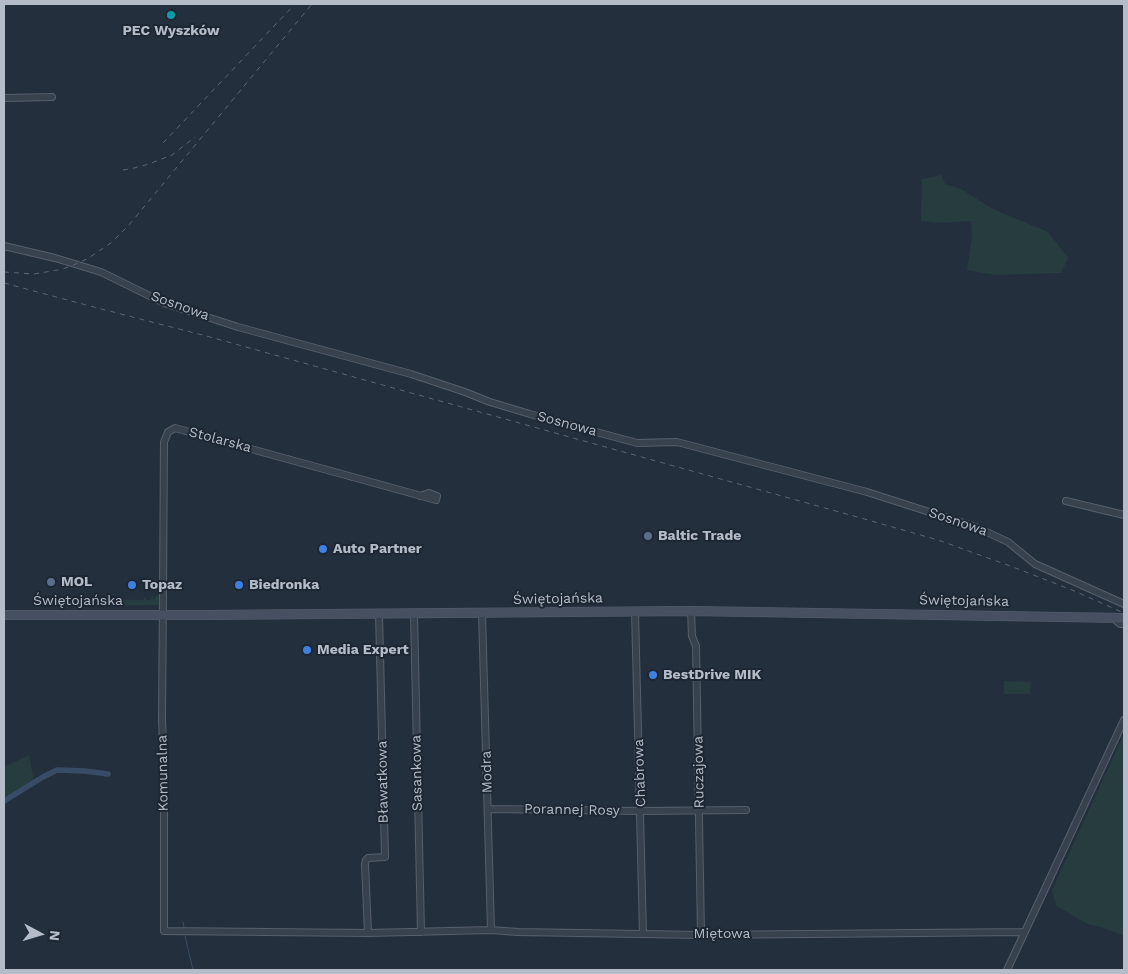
<!DOCTYPE html>
<html>
<head>
<meta charset="utf-8">
<style>
	body { margin:0 }
	#map { position:relative; width:1128px; height:974px; overflow:hidden; background:#242f3e; font-family:"Work Sans",sans-serif }
	canvas { display:block }
	.frame { position:absolute; inset:0; border:5px solid #b4bcc9; pointer-events:none }
	.north { position:absolute; left:15px; top:909px; width:50px; height:50px; -webkit-text-stroke:4px #1d2633; paint-order:stroke; rotate:96deg; font-size:14px; font-weight:700; line-height:20px; text-align:center; color:#b4bcc9 }
	.north::after { content:''; display:block; margin:auto; width:18px; height:22px; background:#b4bcc9; clip-path:polygon(50% 0,100% 100%,50% 72%,0 100%) }
</style>
</head>
<body>
<div id="map">
<canvas width="1128" height="974"></canvas>
<div class="frame"></div>
<div class="north">N</div>
</div>
<script>
const context = document.querySelector('canvas').getContext('2d');
context.lineJoin = 'round';
function fill(path, color) { context.fillStyle = color; context.fill(path, 'evenodd'); }
const poly = rows => new Path2D(rows.map(r => 'M' + r).join(''));
function trace(path, color, width, dash) { context.strokeStyle = color; context.lineWidth = width; context.lineCap = dash ? 'butt' : 'round'; context.setLineDash(dash || []); context.stroke(path); }
function write(font, color, halo, rows, align = 'center') {
  context.font = font + ' "Work Sans",sans-serif'; context.lineWidth = 4; context.setLineDash([]); context.textBaseline = 'middle'; context.strokeStyle = halo; context.fillStyle = color; for (const [text, x, y, turn = 0] of rows) {
    context.save(); context.translate(x, y); context.rotate((+turn || 0) * Math.PI / 180); context.textAlign = isNaN(turn) ? turn : align; if (halo) context.strokeText(text, 0, 0); context.fillText(text, 0, 0); context.restore();
  }
}
const green = poly([
	[942,175,945,184,961,189,993,209,1048,232,1068,258,1061,273,995,275,967,270,972,236,971,221,941,223,921,221,922,179],
	[152,596,153,596,153,599,155,599,155,596,158,596,160,598,160,604,156,605,99,606,99,599,143,600,144,598,145,598,146,600,151,600],
	[1004,681,1031,682,1030,694,1004,694],
	[1124,734,1124,936,1101,927,1088,924,1056,906,1052,890],
	[29,755,34,782,4,806,4,767]
]);
const stream = poly([
	[183,922,184,927],
	[185,936,193,970]
]);
const canal = poly([
	[4,801,43,777,57,770,85,771,108,774]
]);
const street = poly([
	[4,98,52,97],
	[4,246,55,258,101,272,164,303,238,327,411,374,465,392,490,402,530,414,637,443,677,442,867,492,976,527,1008,542,1035,564,1124,604],
	[420,496,429,493,437,496,436,500,175,428,168,432,164,442,163,593,162,720,164,765,164,931,368,933,491,930,518,932,701,935,1024,932],
	[1066,501,1124,515],
	[635,611,643,934],
	[691,611,692,636,696,646,701,935],
	[482,613,491,930],
	[414,614,421,932],
	[1113,618,1120,624,1124,624],
	[488,809,641,811,746,810],
	[368,933,365,864,366,860,368,858,385,857,379,614],
	[1007,970,1124,720]
]);
const secondary = poly([
	[4,615,203,615,691,611,1124,618]
]);
const rail = poly([
	[163,143,295,4],
	[123,170,134,168,149,164,172,155,195,137],
	[4,272,34,274,58,270,69,267,87,259,111,243,129,225,312,4],
	[4,283,86,305,210,337,861,518,938,540,1013,567,1072,590,1124,613]
]);
const markers = [
	[171,15,5,"#0f9aa8"],
	[648,536,5,"#5c6f8a"],
	[323,549,5,"#3f7fe0"],
	[51,582,5,"#5c6f8a"],
	[132,585,5,"#3f7fe0"],
	[239,585,5,"#3f7fe0"],
	[307,650,5,"#3f7fe0"],
	[653,675,5,"#3f7fe0"]
];
const poiNames = [
	["PEC Wyszków",171,31,"center"],
	["Baltic Trade",658,536],
	["Auto Partner",333,549],
	["MOL",61,582],
	["Topaz",142,585],
	["Biedronka",249,585],
	["Media Expert",317,650],
	["BestDrive MIK",663,675]
];
const streetNames = [
	["Sosnowa",180,306,20],
	["Sosnowa",567,424,15],
	["Stolarska",220,440,15],
	["Sosnowa",958,522,19],
	["Świętojańska",558,599,-1],
	["Świętojańska",78,601],
	["Świętojańska",964,601,1],
	["Modra",487,772,-92],
	["Ruczajowa",699,772,-91],
	["Komunalna",163,773,-91],
	["Sasankowa",417,773,-91],
	["Chabrowa",640,773,-92],
	["Bławatkowa",383,782,-91],
	["Porannej Rosy",572,810,1],
	["Miętowa",722,934]
];
fill(green, '#263c3f');
trace(stream, '#394c67', 1);
trace(canal, '#394c67', 5.5);
trace(street, '#565f6c', 8);
trace(secondary, '#565f6c', 10);
trace(street, '#38414e', 6);
trace(secondary, '#465061', 9);
trace(rail, '#5a6575', 1, [5, 5]);
for (const [x, y, r, color] of markers) { const dot = new Path2D(); dot.arc(x, y, r, 0, 2 * Math.PI); context.fillStyle = color; context.fill(dot); trace(dot, '#1d2633', 2); }
write('bold 14px', '#b4bcc9', '#1d2633', poiNames, 'left');
write('14px', '#b4bcc9', '#1d2633', streetNames);
</script>
</body>
</html>
